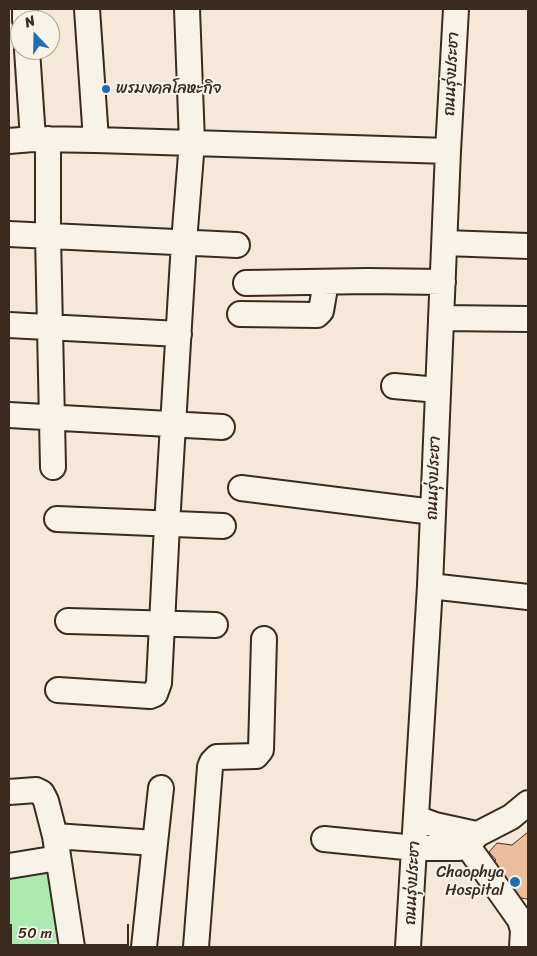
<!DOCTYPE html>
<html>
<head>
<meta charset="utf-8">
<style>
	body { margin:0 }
	#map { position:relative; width:537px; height:956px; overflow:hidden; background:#f5e8d9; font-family:Sriracha,sans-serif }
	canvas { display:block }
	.frame { position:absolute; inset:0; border:10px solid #3b2a1e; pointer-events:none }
	.north { position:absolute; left:10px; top:10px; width:50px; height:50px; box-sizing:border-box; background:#f7f3e8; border:1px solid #aca397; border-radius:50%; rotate:339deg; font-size:14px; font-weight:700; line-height:20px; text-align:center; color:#3b2a1e }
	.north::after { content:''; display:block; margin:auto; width:18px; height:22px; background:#1f6fb2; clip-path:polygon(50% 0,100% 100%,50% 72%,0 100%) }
	.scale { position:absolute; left:10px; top:924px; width:119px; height:22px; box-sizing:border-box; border:2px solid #3b2a1e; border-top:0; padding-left:6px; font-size:15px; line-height:18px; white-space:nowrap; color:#3b2a1e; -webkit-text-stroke:4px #f7f3e8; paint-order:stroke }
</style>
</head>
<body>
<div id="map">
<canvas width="537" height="956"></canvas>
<div class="frame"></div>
<div class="north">N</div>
<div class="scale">50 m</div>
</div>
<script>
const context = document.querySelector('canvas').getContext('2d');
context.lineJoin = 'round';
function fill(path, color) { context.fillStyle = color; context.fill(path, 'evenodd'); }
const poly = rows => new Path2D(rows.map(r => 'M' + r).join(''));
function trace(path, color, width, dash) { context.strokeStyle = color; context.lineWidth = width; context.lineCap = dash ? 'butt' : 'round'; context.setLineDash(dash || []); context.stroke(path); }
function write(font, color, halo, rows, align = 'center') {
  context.font = font + ' Sriracha,"Playpen Sans Thai",sans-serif'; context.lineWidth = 4; context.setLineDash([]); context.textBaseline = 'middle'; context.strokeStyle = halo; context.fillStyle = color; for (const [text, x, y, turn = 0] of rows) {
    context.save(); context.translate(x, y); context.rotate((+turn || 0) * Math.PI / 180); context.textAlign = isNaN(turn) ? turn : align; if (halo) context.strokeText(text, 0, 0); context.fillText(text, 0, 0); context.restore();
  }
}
const green = poly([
	[51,867,62,941,37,947,9,947,9,875]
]);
const building = poly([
	[528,832,528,901,527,899,515,897,489,866,496,860,489,852,497,843,512,845,528,832]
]);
const minor = poly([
	[25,9,25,20],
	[87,9,96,140],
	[27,50,33,139],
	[48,139,48,236,53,467],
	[9,141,33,139,96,140,448,151],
	[9,234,237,245],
	[445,243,528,246],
	[246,283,368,281,443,282],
	[240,314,317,315,321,311,326,282],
	[442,318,528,319],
	[9,325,179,334],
	[394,386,438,390],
	[9,415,222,427],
	[241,488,433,512],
	[57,519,223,526],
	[430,586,528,597],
	[68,621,215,625],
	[58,690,150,696,155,694,159,683,167,525,184,242,192,142,187,9],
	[9,792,36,790,42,793,46,801,55,836,72,947],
	[416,818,435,825,476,834],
	[460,831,467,845,520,920,523,930,522,947],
	[55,836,155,843,144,947],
	[324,839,415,848,459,848,467,845,478,834,511,817,528,803],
	[155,843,161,788],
	[9,866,58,858],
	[196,947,210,767,212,762,217,757,256,756,261,750,264,639],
	[408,947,430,586,448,151,456,9]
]);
const markers = [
	[106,89,5,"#1f6fb2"],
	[515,882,6,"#1f6fb2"]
];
const streetNames = [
	["ถนนรุ่งประชา",452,74,-87],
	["ถนนรุ่งประชา",434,478,-88],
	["ถนนรุ่งประชา",413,883,-87]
];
const poiNames = [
	["พรมงคลโลหะกิจ",116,89],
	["Chaophya",504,873,"right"],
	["Hospital",504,891,"right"]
];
fill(green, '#aae9b0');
fill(building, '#ecbe9c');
trace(building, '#3b2a1e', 1);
trace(minor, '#3b2a1e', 28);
trace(minor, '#f7f3e8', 24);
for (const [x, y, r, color] of markers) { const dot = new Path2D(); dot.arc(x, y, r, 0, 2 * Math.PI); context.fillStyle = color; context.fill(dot); trace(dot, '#f7f3e8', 2); }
write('16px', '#3b2a1e', '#f7f3e8', streetNames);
write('16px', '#3b2a1e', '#f7f3e8', poiNames, 'left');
</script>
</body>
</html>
